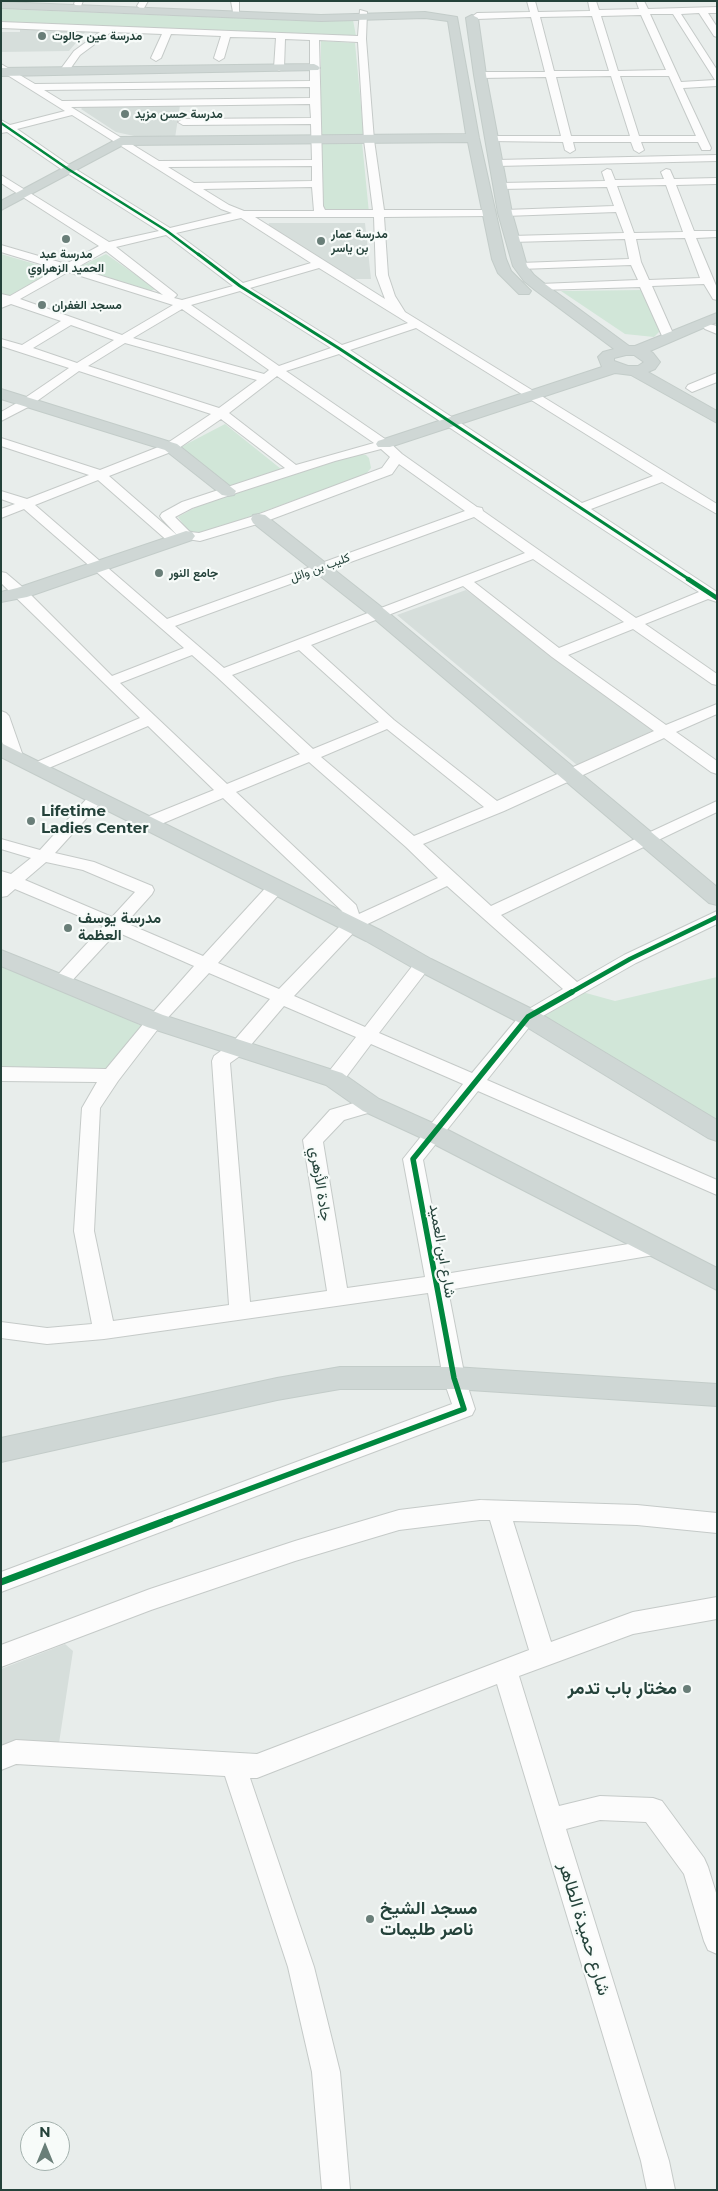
<!DOCTYPE html>
<html>
<head>
<meta charset="utf-8">
<style>
	body { margin:0 }
	#map { position:relative; width:718px; height:2191px; overflow:hidden; background:#e8edeb; font-family:Montserrat,sans-serif }
	canvas { display:block }
	.frame { position:absolute; inset:0; border:2px solid #24423a; pointer-events:none }
	.north { position:absolute; left:20px; top:2121px; width:50px; height:50px; box-sizing:border-box; background:#f7fbf9; border:1px solid #a3b1ad; border-radius:50%; rotate:0deg; font-size:14px; font-weight:700; line-height:20px; text-align:center; color:#24423a }
	.north::after { content:''; display:block; margin:auto; width:18px; height:22px; background:#697e78; clip-path:polygon(50% 0,100% 100%,50% 72%,0 100%) }
</style>
</head>
<body>
<div id="map">
<canvas width="718" height="2191"></canvas>
<div class="frame"></div>
<div class="north">N</div>
</div>
<script>
const context = document.querySelector('canvas').getContext('2d');
context.lineJoin = 'round';
function fill(path, color) { context.fillStyle = color; context.fill(path, 'evenodd'); }
const poly = rows => new Path2D(rows.map(r => 'M' + r).join(''));
function trace(path, color, width, dash) { context.strokeStyle = color; context.lineWidth = width; context.lineCap = dash ? 'butt' : 'round'; context.setLineDash(dash || []); context.stroke(path); }
function write(font, color, halo, rows, align = 'center') {
  context.font = font + ' Montserrat,Vazirmatn,sans-serif'; context.lineWidth = 4.5; context.setLineDash([]); context.textBaseline = 'middle'; context.strokeStyle = halo; context.fillStyle = color; for (const [text, x, y, turn = 0] of rows) {
    context.save(); context.translate(x, y); context.rotate((+turn || 0) * Math.PI / 180); context.textAlign = isNaN(turn) ? turn : align; if (halo) context.strokeText(text, 0, 0); context.fillText(text, 0, 0); context.restore();
  }
}
const built = poly([
	[20,29,86,31,69,51,1,52,1,32,20,32],
	[180,105,175,138,143,138,116,132,81,109,83,107],
	[269,223,365,223,371,279,354,279,268,226],
	[466,590,654,730,577,765,397,615],
	[65,1644,73,1651,59,1743,1,1748,1,1669]
]);
const green = poly([
	[1,9,309,21,353,20,356,36,1,23],
	[321,41,355,43,364,137,321,137],
	[320,142,362,142,369,213,322,214],
	[1,254,55,270,7,297,1,295],
	[106,254,156,289,150,291,75,269],
	[643,290,660,331,654,337,625,334,561,291],
	[225,424,281,469,230,486,181,447],
	[356,454,366,455,369,458,371,468,366,474,202,534,189,532,178,517,198,506],
	[1,961,142,1026,108,1070,1,1068],
	[717,977,717,1132,528,1017,575,990,615,1001]
]);
const minor = poly([
	[75,1,83,1,81,6,78,7,74,4,75,1],
	[140,1,148,1,144,8,141,9,137,6,140,1],
	[231,1,239,1,239,12,233,12,231,1],
	[527,1,535,1,538,12,590,11,588,1,596,1,599,10,639,9,636,1,644,1,648,9,717,7,717,13,708,13,717,27,717,37,714,36,699,13,681,14,717,70,717,86,683,88,711,148,710,150,702,150,698,142,641,142,644,150,639,153,634,150,631,142,573,142,575,150,570,153,565,150,563,142,490,141,490,137,493,136,561,136,546,77,480,78,475,75,480,72,545,72,531,17,477,19,473,16,477,13,530,12,527,1],
	[650,14,673,14,715,80,681,82,650,14],
	[641,15,666,70,618,71,601,16,641,15],
	[592,16,609,71,554,71,540,17,592,16],
	[611,76,630,136,571,136,556,77,611,76],
	[620,76,669,76,696,136,639,136,620,76],
	[360,10,367,12,366,39,374,140,384,210,490,210,495,213,490,216,384,217,388,275,395,296,405,312,717,504,717,514,662,482,591,509,717,592,717,602,708,599,645,624,717,674,717,685,712,684,633,629,568,655,666,725,717,704,717,714,676,732,717,761,717,774,711,772,664,738,504,811,423,844,491,906,717,801,717,812,501,915,577,982,624,955,717,911,717,924,636,963,534,1021,487,1080,717,1180,717,1195,478,1091,423,1160,445,1274,653,1240,660,1242,663,1248,660,1254,448,1290,465,1378,475,1409,472,1415,1,1592,1,1572,452,1404,443,1378,428,1293,104,1339,47,1344,1,1338,1,1322,47,1328,92,1324,74,1231,82,1108,97,1082,1,1081,1,1067,106,1069,149,1017,194,966,117,932,67,986,61,988,55,986,52,982,55,978,103,926,15,889,7,896,1,897,1,871,11,874,31,858,1,849,1,839,40,850,91,794,103,794,105,797,103,800,55,853,94,862,152,886,154,890,152,894,126,923,203,956,270,883,276,882,282,883,284,887,282,891,218,963,279,989,342,924,342,911,223,798,154,827,142,827,140,823,142,819,214,790,148,726,44,770,32,770,30,767,32,764,140,718,1,583,1,572,6,573,26,590,112,676,184,648,24,509,1,518,1,509,15,504,1,499,1,491,27,499,89,475,1,446,1,438,100,470,166,444,211,414,79,371,30,406,1,421,1,412,22,400,69,368,1,346,1,339,22,345,61,321,11,304,1,308,1,294,10,296,57,269,1,252,1,245,66,264,99,246,1,183,1,175,109,242,159,231,64,171,7,132,1,133,1,120,10,125,65,111,1,71,1,64,35,84,310,81,310,40,285,39,284,68,279,71,274,68,276,38,230,37,224,58,219,61,214,58,221,36,171,34,161,58,156,61,151,58,162,34,111,32,80,55,68,72,65,73,60,70,74,51,100,32,1,28,1,22,358,36,360,10],
	[319,40,358,42,364,140,373,210,325,210,323,206,319,40],
	[310,87,310,98,62,101,44,90,310,87],
	[310,104,311,118,183,119,178,122,183,125,311,124,312,160,159,161,71,107,310,104],
	[72,115,221,209,232,213,170,228,72,167,17,129,72,115],
	[312,166,312,181,194,183,168,167,312,166],
	[312,187,314,211,244,211,229,205,203,189,312,187],
	[255,217,374,217,376,275,385,299,255,217],
	[241,218,311,263,243,283,176,233,241,218],
	[166,235,233,286,182,300,174,298,177,295,175,293,116,247,166,235],
	[106,251,163,295,76,268,106,251],
	[319,268,408,323,342,345,250,288,319,268],
	[68,272,173,305,122,335,20,299,68,272],
	[240,291,331,348,279,366,191,305,240,291],
	[182,309,269,370,264,374,133,338,182,309],
	[71,325,114,340,77,363,33,348,71,325],
	[416,328,653,476,582,503,350,350,416,328],
	[125,343,257,380,219,408,88,366,125,343],
	[339,354,575,511,699,592,636,618,483,511,482,508,477,507,402,454,388,441,286,371,339,354],
	[277,376,374,443,296,465,229,413,277,376],
	[221,419,285,468,182,502,162,513,160,516,162,519,178,536,109,476,176,450,221,419],
	[381,449,390,457,382,468,254,516,199,533,190,532,175,517,192,508,233,494,335,461,381,449],
	[399,464,465,511,167,619,35,505,98,480,170,543,175,544,180,543,181,538,200,541,264,522,392,474,399,464],
	[474,517,525,553,224,668,175,626,474,517],
	[533,559,624,622,559,648,474,582,533,559],
	[463,586,552,657,654,731,497,801,394,720,311,645,463,586],
	[299,650,379,722,313,749,232,675,299,650],
	[192,655,217,677,300,754,227,784,120,683,192,655],
	[387,729,484,807,414,836,321,757,387,729],
	[309,762,406,847,438,878,359,914,356,905,236,792,309,762],
	[46,862,83,870,135,892,112,917,25,880,46,862],
	[447,886,563,989,522,1013,472,1073,379,1033,429,968,432,964,429,960,423,958,417,960,365,1027,294,996,357,929,447,886],
	[209,973,270,999,232,1043,214,1056,212,1061,229,1305,113,1321,94,1231,100,1108,118,1081,161,1025,209,973],
	[284,1006,356,1037,327,1074,325,1079,327,1084,334,1086,341,1084,371,1044,463,1084,403,1159,425,1277,347,1288,323,1142,344,1120,378,1110,380,1105,378,1100,371,1098,330,1110,303,1140,327,1291,250,1302,230,1063,244,1053,284,1006],
	[717,155,717,161,497,166,492,163,497,160,717,155],
	[607,169,611,170,615,180,664,179,661,172,666,169,670,170,674,179,717,178,717,184,676,185,694,231,717,231,717,237,696,238,717,288,717,300,713,299,704,284,652,286,675,338,673,340,665,340,663,338,640,287,540,290,534,287,540,284,638,280,631,265,520,269,514,266,520,263,629,259,625,239,511,242,506,239,511,236,624,233,616,212,505,216,500,213,505,210,614,206,607,187,501,189,496,186,501,183,605,181,602,172,607,169],
	[666,185,683,232,634,233,617,186,666,185],
	[685,238,700,278,649,280,641,262,636,239,685,238],
	[709,324,717,326,717,334,705,329,703,327,705,325,709,324],
	[717,373,717,382,692,392,686,388,688,385,717,373],
	[1,711,6,713,9,716,23,756,21,759,9,759,7,756,1,739,1,711],
	[480,1500,637,1505,717,1513,717,1533,637,1525,513,1521,551,1642,633,1612,717,1597,717,1619,633,1634,519,1676,559,1806,600,1796,653,1798,662,1801,704,1858,708,1867,717,1896,717,1954,708,1950,704,1941,684,1874,646,1822,600,1820,566,1829,669,2161,675,2190,647,2190,641,2161,497,1684,257,1778,250,1778,314,1967,340,2072,350,2190,322,2190,312,2072,288,1967,225,1776,16,1764,1,1770,1,1746,16,1740,257,1754,529,1650,490,1520,480,1520,399,1530,295,1561,151,1610,1,1667,1,1645,150,1589,295,1541,399,1510,480,1500]
]);
const major = poly([
	[1,2,321,15,425,12,457,17,479,138,506,259,511,271,531,291,529,294,519,294,498,273,492,259,468,142,123,145,1,210,1,201,121,137,466,134,448,21,425,18,321,21,1,8,1,2],
	[472,15,478,18,486,75,512,213,527,266,534,275,545,284,629,346,635,346,717,313,717,322,650,351,653,353,660,362,655,369,648,372,717,411,717,423,631,375,615,373,390,447,378,447,376,444,378,441,602,367,598,357,603,352,614,349,535,290,524,281,513,266,498,213,474,75,466,18,472,15],
	[626,355,634,355,644,362,638,366,628,366,614,361,614,358,626,355],
	[314,64,318,66,320,68,318,70,1,76,1,68,314,64],
	[1,389,177,444,236,491,234,495,228,496,222,495,165,450,1,399,1,389],
	[259,514,265,515,384,609,717,887,717,905,709,903,372,617,253,523,251,519,253,515,259,514],
	[186,531,192,532,195,536,192,540,27,597,1,602,1,592,17,588,186,531],
	[1,743,382,931,431,959,536,1011,717,1120,717,1141,708,1138,520,1023,415,969,366,941,1,757,1,743],
	[1,950,163,1015,342,1073,379,1099,444,1128,717,1268,717,1290,426,1140,363,1111,326,1085,147,1027,1,966,1,950],
	[340,1367,454,1367,717,1384,717,1406,454,1389,340,1389,277,1400,1,1462,1,1438,277,1378,340,1367]
]);
const cyclewayFar4 = poly([
	[1,123,68,169,167,231,199,255]
]);
const cyclewayFar3 = poly([
	[198,254,240,286,340,349,690,580]
]);
const cyclewayFar2 = poly([
	[688,579,717,598],
	[570,993,630,959,717,917]
]);
const cyclewayFar1 = poly([
	[166,1520,464,1409,454,1378,413,1159,528,1017,572,992]
]);
const cycleway = poly([
	[1,1582,170,1519]
]);
const markers = [
	[42,36,5,"#697e78"],
	[125,114,5,"#697e78"],
	[66,239,5,"#697e78"],
	[321,241,5,"#697e78"],
	[42,305,5,"#697e78"],
	[159,573,5,"#697e78"],
	[31,821,5,"#697e78"],
	[68,928,5,"#697e78"],
	[687,1689,5,"#697e78"],
	[370,1919,5,"#697e78"]
];
const farPoinames = [
	["مدرسة عين جالوت",52,36],
	["مدرسة حسن مزيد",135,114],
	["مدرسة عمار",331,234],
	["بن ياسر",331,248],
	["مدرسة عبد",66,254,"center"],
	["الحميد الزهراوي",66,268,"center"],
	["مسجد الغفران",52,305],
	["جامع النور",169,573]
];
const farStreetnames = [
	["كليب بن وائل",320,568,-20]
];
const poiNames = [
	["Lifetime",41,812],
	["Ladies Center",41,829],
	["مدرسة يوسف",78,919],
	["العظمة",78,936]
];
const streetNames = [
	["جادة الأزهري",320,1184,81],
	["شارع ابن العميد",442,1251,80]
];
const nearPoinames = [
	["مختار باب تدمر",677,1689],
	["مسجد الشيخ",380,1909,"left"],
	["ناصر طليمات",380,1930,"left"]
];
const nearStreetnames = [
	["شارع حميدة الطاهر",584,1929,73]
];
fill(built, '#d6dedb');
fill(green, '#d1e6d8');
trace(minor, '#c5cac8', 2);
trace(major, '#c3ccc9', 2);
fill(minor, '#fcfcfc');
fill(major, '#cfd7d5');
trace(cyclewayFar4, '#00873e', 2.5);
trace(cyclewayFar3, '#00873e', 3);
trace(cyclewayFar2, '#00873e', 4.5);
trace(cyclewayFar1, '#00873e', 5.5);
trace(cycleway, '#00873e', 7);
for (const [x, y, r, color] of markers) { const dot = new Path2D(); dot.arc(x, y, r, 0, 2 * Math.PI); context.fillStyle = color; context.fill(dot); trace(dot, '#f7fbf9', 2); }
write('bold 12px', '#24423a', '#f7fbf9', farPoinames, 'left');
write('12px', '#24423a', '#f7fbf9', farStreetnames);
write('bold 15px', '#24423a', '#f7fbf9', poiNames, 'left');
write('15px', '#24423a', '#f7fbf9', streetNames);
write('bold 18px', '#24423a', '#f7fbf9', nearPoinames, 'right');
write('18px', '#24423a', '#f7fbf9', nearStreetnames);
</script>
</body>
</html>
